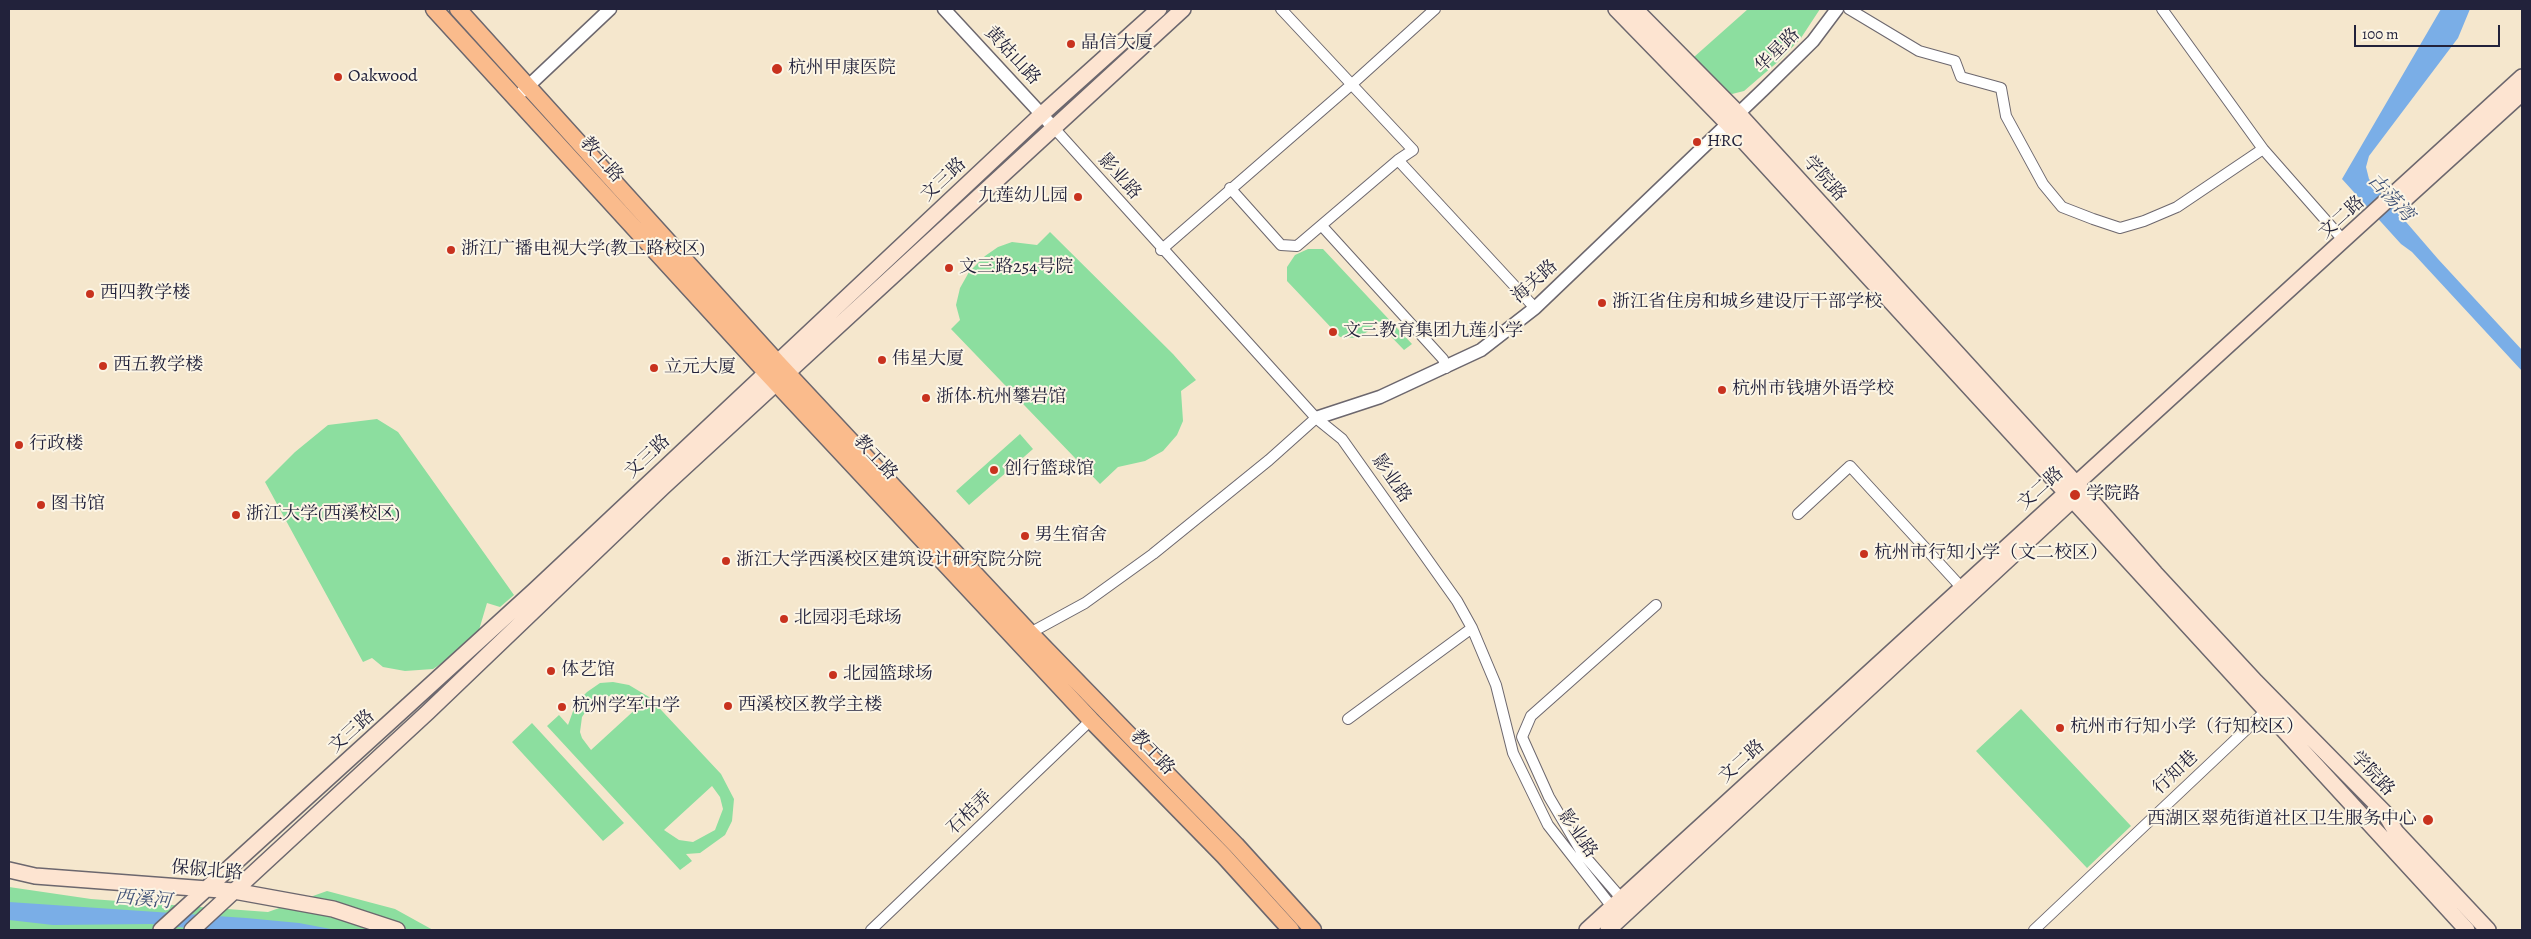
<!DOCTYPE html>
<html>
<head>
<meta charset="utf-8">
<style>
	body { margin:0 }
	#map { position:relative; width:2531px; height:939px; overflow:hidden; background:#f5e7cd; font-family:Alegreya,serif }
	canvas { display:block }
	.frame { position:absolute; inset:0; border:10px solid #22223b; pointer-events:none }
	.scale { position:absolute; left:2354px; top:25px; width:146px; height:22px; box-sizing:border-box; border:2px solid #22223b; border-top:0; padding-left:6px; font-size:15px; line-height:18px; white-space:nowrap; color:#22223b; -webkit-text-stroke:4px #fcf5e5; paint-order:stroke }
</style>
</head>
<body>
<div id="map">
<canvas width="2531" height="939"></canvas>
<div class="frame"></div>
<div class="scale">100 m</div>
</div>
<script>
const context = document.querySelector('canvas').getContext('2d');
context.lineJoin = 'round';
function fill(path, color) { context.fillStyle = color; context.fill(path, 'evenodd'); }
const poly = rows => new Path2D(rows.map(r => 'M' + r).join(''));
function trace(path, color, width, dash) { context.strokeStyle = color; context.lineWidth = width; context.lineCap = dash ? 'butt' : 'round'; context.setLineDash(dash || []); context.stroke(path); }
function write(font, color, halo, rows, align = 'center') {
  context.font = font + ' Alegreya,"Noto Serif SC",serif'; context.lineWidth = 4; context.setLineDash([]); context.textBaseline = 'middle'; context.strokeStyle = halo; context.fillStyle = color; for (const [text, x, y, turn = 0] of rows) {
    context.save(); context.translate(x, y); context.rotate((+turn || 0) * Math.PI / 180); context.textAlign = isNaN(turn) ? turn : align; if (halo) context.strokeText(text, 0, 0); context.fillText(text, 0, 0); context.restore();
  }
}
const green = poly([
	[1748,9,1820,9,1801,38,1780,60,1744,91,1732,94,1723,90,1694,57],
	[1050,232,1173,354,1196,380,1181,391,1183,421,1177,435,1163,451,1145,461,1118,467,1100,484,951,329,960,320,956,305,960,288,969,272,985,256,998,247,1012,242,1037,245],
	[1308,249,1323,249,1412,344,1404,350,1374,319,1373,326,1367,332,1356,338,1340,337,1287,281,1287,267,1295,255],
	[377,419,398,432,514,595,500,607,487,603,479,630,456,654,433,669,405,671,383,667,372,658,363,662,265,482,295,452,328,425],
	[1020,434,1033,449,969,505,956,491],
	[613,682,629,685,649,697,721,774,734,799,732,821,725,835,700,853,686,854,692,861,680,870,547,726,559,715,568,725,576,703,587,692,600,683],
	[616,694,627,697,639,706,591,750,582,738,580,732,582,717,593,701],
	[712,786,720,797,723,809,715,830,693,842,679,840,664,830],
	[2021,709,2131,826,2087,868,1976,751],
	[532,723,624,823,603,841,512,742],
	[9,887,91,899,268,912,327,891,395,909,433,930,9,930]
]);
const water = poly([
	[2441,9,2470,9,2458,38,2369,156,2366,167,2369,179,2438,259,2522,350,2522,371,2412,252,2401,244,2342,179],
	[9,902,246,918,299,923,336,930,206,930,151,924,53,925,9,920]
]);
const minor = poly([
	[1849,9,1919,51,1955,61,1961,77,2001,88,2006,116,2043,184,2062,207,2093,219,2120,228,2144,221,2177,207,2263,149],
	[2162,9,2263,149,2344,241],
	[1054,128,1316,418,1342,439,1457,601,1472,628,1496,685,1513,753,1548,825,1612,907],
	[1398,160,1535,308],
	[1230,188,1281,245,1297,246,1398,160,1413,150,1281,9],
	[1322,226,1443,359,1446,368],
	[1161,250,1351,85,1435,9],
	[1798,514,1850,466,1961,587],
	[1030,633,1085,603,1153,554,1269,460,1316,418],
	[1348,719,1472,628],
	[1621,898,1582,853,1549,797,1522,737,1531,716,1656,605],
	[871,930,1091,720],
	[2034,930,2269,708]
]);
const tertiary = poly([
	[944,9,1054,128],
	[523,91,610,9],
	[1316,418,1380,397,1481,350,1535,308,1764,89,1813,41,1837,9]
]);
const secondary = poly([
	[1616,9,1727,123,2467,930],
	[1635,9,1738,113,2082,490,2155,573,2256,682,2384,812,2396,832,2488,930],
	[2403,201,2522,93],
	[9,870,35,876,234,891,333,909,397,930],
	[161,930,535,590,1042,114,1159,9],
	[192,930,428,712,663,487,1183,9],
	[1587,930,2522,77],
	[1608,930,2080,493]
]);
const primary = poly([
	[434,9,766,372,1091,720,1224,856,1291,930],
	[458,9,777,362,1030,633,1236,845,1313,930]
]);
const markers = [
	[1071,44,5,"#c8321e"],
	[777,69,6,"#c8321e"],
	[338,77,5,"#c8321e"],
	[1697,142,5,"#c8321e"],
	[1078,197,5,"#c8321e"],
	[451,250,5,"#c8321e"],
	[949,268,5,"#c8321e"],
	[90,294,5,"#c8321e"],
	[1602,303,5,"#c8321e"],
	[1333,332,5,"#c8321e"],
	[882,360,5,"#c8321e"],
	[103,366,5,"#c8321e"],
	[654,368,5,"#c8321e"],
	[1722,390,5,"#c8321e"],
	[926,398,5,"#c8321e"],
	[19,445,5,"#c8321e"],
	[994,470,5,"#c8321e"],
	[2075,495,6,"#c8321e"],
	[41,505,5,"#c8321e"],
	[236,515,5,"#c8321e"],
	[1025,536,5,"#c8321e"],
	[1864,554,5,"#c8321e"],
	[726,561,5,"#c8321e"],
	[784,619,5,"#c8321e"],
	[551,671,5,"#c8321e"],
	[833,675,5,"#c8321e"],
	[728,706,5,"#c8321e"],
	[562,707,5,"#c8321e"],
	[2060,728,5,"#c8321e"],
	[2428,820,6,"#c8321e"]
];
const poiNames = [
	["晶信大厦",1081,44],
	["杭州甲康医院",788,69],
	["Oakwood",348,77],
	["HRC",1707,142],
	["九莲幼儿园",1068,197,"right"],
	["浙江广播电视大学(教工路校区)",461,250],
	["文三路254号院",959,268],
	["西四教学楼",100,294],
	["浙江省住房和城乡建设厅干部学校",1612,303],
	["文三教育集团九莲小学",1343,332],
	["伟星大厦",892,360],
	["西五教学楼",113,366],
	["立元大厦",664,368],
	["杭州市钱塘外语学校",1732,390],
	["浙体·杭州攀岩馆",936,398],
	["行政楼",29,445],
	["创行篮球馆",1004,470],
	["学院路",2086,495],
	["图书馆",51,505],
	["浙江大学(西溪校区)",246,515],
	["男生宿舍",1035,536],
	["杭州市行知小学（文二校区）",1874,554],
	["浙江大学西溪校区建筑设计研究院分院",736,561],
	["北园羽毛球场",794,619],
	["体艺馆",561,671],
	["北园篮球场",843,675],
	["西溪校区教学主楼",738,706],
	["杭州学军中学",572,707],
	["杭州市行知小学（行知校区）",2070,728],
	["西湖区翠苑街道社区卫生服务中心",2417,820,"right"]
];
const streetNames = [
	["华星路",1778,51,-45],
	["黄姑山路",1012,56,47],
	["教工路",601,160,48],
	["影业路",1119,177,48],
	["学院路",1824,179,48],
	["文三路",944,180,-43],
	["文二路",2342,218,-42],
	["海关路",1535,282,-42],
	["文三路",648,457,-43],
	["教工路",875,458,47],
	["影业路",1391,479,55],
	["文二路",2041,489,-42],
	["文三路",352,732,-42],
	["教工路",1152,753,46],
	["文二路",1742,762,-42],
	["行知巷",2176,773,-43],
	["学院路",2372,774,46],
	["石桔弄",970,813,-44],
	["影业路",1577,834,55],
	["保俶北路",207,871,5]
];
const waterNames = [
	["古荡湾",2390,198,47],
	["西溪河",143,900,5]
];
fill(green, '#8cde9f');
fill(water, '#7aaee7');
trace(minor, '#6c676e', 12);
trace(tertiary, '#6c676e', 15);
trace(secondary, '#6c676e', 18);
trace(primary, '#6c676e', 19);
trace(minor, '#fff', 10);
trace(tertiary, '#fff', 12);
trace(secondary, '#fde4d1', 15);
trace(primary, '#fabb8c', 16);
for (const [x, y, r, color] of markers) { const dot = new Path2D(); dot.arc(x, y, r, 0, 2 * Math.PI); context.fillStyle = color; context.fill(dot); trace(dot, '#fcf5e5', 2); }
write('18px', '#22223b', '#fcf5e5', poiNames, 'left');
write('18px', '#22223b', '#fcf5e5', streetNames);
write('italic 19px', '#415377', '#fcf5e5', waterNames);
</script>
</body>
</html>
